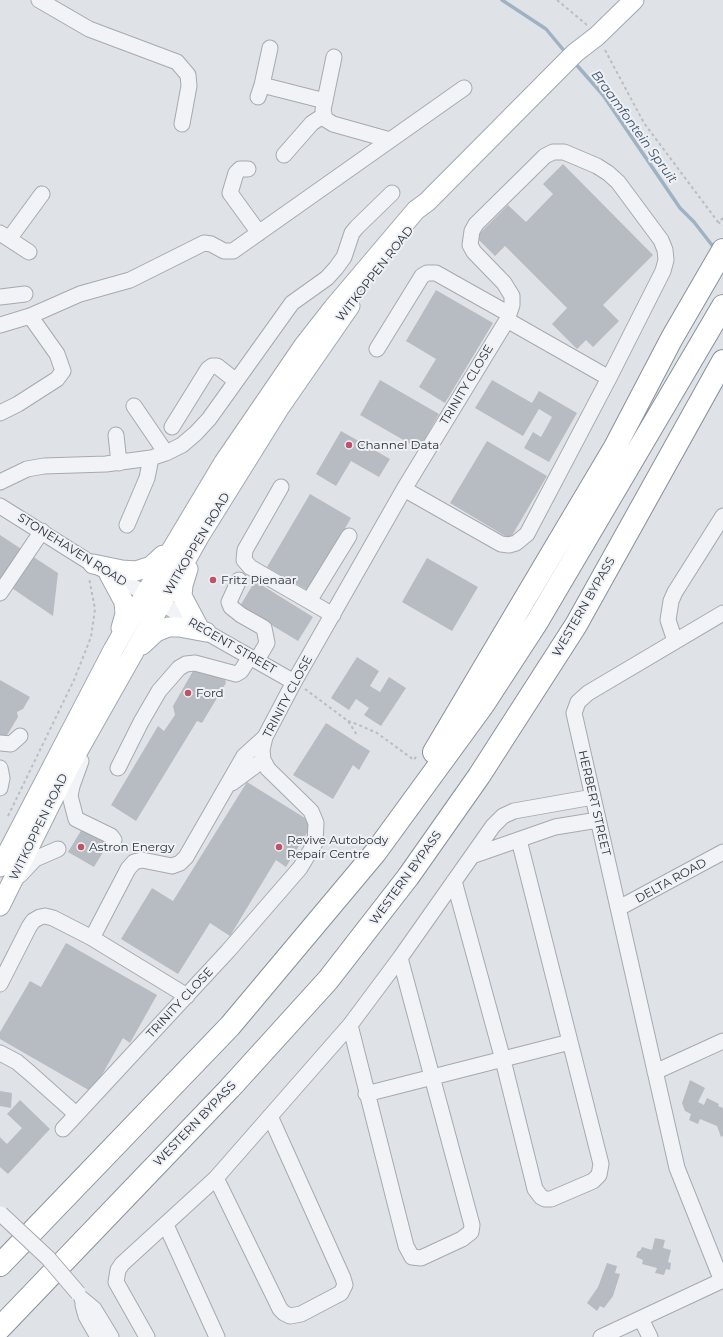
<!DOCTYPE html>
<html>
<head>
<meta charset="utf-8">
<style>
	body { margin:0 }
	canvas { display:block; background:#dfe3e7 }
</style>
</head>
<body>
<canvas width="723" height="1337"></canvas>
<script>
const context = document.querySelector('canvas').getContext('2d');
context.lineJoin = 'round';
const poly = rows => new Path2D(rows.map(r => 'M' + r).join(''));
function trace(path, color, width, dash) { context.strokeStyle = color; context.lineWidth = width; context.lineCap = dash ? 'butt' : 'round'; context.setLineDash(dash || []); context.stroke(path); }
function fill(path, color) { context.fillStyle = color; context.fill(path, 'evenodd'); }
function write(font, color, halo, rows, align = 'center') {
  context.font = font + ' Montserrat,sans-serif'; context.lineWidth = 4; context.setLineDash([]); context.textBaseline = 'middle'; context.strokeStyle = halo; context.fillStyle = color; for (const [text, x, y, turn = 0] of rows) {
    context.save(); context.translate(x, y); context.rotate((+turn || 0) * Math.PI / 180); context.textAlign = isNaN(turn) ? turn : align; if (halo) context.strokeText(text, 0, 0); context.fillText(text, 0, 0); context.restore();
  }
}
const stream = poly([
	[502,0,546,29,566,53],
	[574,62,603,95,680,208,694,222,715,249]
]);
const building = poly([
	[563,164,653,255,603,305,619,321,593,347,586,340,577,349,552,324,567,308,505,246,495,256,476,237,508,205,526,222,553,194,543,184],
	[436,290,493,323,445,403,419,387,436,359,406,341],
	[380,380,439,414,419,449,360,415],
	[492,380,532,403,539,391,577,413,549,462,524,448,533,432,541,437,552,417,539,409,523,436,475,408],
	[341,431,390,459,379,477,351,461,336,486,316,474],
	[487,441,547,476,510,539,450,503],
	[310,494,351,518,309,591,267,567],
	[0,535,58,573,53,616,0,580],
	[427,558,478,587,452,631,402,602],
	[255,581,313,617,298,641,240,606],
	[357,657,379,671,370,686,380,692,389,677,406,688,381,726,364,715,369,708,356,699,349,710,331,698],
	[209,669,224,675,226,683,202,723,197,721,136,821,111,805,158,726,164,731,175,715,173,706,193,671],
	[0,680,30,697,23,709,17,712,18,717,3,742,0,741],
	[326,723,370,751,359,770,353,765,333,799,293,775],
	[247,782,313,823,286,867,276,860,230,936,210,923,178,974,121,939,152,888,173,901],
	[82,829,108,844,94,867,68,852],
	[66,943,157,995,130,1043,123,1038,92,1092,0,1039,0,1032,30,981,41,987],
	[690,1080,705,1088,698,1102,704,1105,707,1098,719,1104,718,1106,723,1108,723,1136,721,1137,717,1126,700,1119,698,1124,689,1120,691,1114,685,1111,682,1103],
	[0,1091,12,1093,11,1108,0,1106],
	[20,1100,50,1129,8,1174,0,1167,0,1137,7,1144,22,1128,7,1114],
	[655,1238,665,1240,663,1248,671,1250,668,1262,671,1263,670,1270,666,1269,664,1275,655,1273,657,1268,642,1264,643,1260,636,1257,638,1251,640,1251,642,1247,652,1250],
	[607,1263,617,1266,615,1273,620,1274,613,1296,604,1308,600,1306,597,1311,587,1303,598,1287]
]);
const path = poly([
	[557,0,587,25],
	[605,50,644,123,718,222],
	[723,218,718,222,723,225],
	[305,689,348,721,357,735],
	[348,721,359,725,377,733,414,760,417,755],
	[8,816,74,680,91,637,95,609,89,578]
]);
const minor = poly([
	[39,0,89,29,177,62,188,75,189,86,182,124],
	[334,57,323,110,325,119,333,124,390,140],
	[262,85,270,48],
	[258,97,262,85,325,101],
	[284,155,312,123,323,116],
	[248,169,240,169,236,173,230,193,259,233],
	[0,233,29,252],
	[9,239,42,194],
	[0,297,25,294],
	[507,320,609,378],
	[0,325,30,316,80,294,130,280,204,243,211,244,224,251,233,251,464,88],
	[377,349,422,276,427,273,436,273,509,314],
	[134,406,166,453],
	[0,413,18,404,57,379,63,371,57,354,30,316],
	[172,427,208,369,212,366,217,366,236,381],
	[116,435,119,463],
	[0,482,27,469,44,466,106,464,151,458,166,453,182,445,196,433,209,419,292,303,327,278,336,268,344,257,352,233,357,227,392,193],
	[281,487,245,550,244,560,250,567,333,615],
	[0,506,86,560,162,603,206,632,294,682],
	[127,525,147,478,151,458],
	[239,580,229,602,231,607,241,615,264,628,267,643,257,660],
	[0,593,42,531],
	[309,601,349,536],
	[675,641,668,620,671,601,675,592,723,516],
	[0,743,11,744,20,736],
	[81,761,72,786,70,796,76,819,111,836,114,840],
	[0,768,2,778,0,788],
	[118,768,141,722,159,691,179,668,186,664,195,663,236,674,241,671,250,657],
	[232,783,263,760],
	[472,856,555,827,598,820],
	[20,875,35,859,58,849],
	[454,881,503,1060,535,1189,541,1197,545,1199,551,1199,593,1181,599,1175,601,1164,519,840],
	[619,908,723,852],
	[92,938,128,869,134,862,142,860,172,866,180,863,186,857,244,756,265,737],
	[0,984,29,927,33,921,40,917,45,916,53,918,92,938,187,996],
	[350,1025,406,1246,412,1257,421,1258,462,1239,471,1232,472,1225,400,958],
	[0,1053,17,1062,30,1073,76,1114],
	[655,1072,723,1041],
	[366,1094,570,1042],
	[63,1129,228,951,300,868,315,843,316,823,311,811,268,769,263,760,262,750,265,737,294,682,404,489,507,320,512,305,512,296,504,283,474,252,470,245,472,231,476,224,545,156,553,152,564,152,597,166,608,173,618,182,661,240,665,250,666,260,663,271,609,378,527,534,516,543,509,545,501,544,404,489],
	[216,1178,280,1309,284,1313,290,1316,301,1314,341,1293,345,1285,343,1278,270,1116],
	[166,1225,217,1337],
	[722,1281,677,1168,574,713,578,702,588,693,723,613],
	[82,1299,94,1309,111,1337],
	[83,1305,86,1316,98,1337],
	[641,1319,650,1337],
	[147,1337,116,1282,118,1270,122,1264,216,1178,350,1025,400,958,493,826,503,816,514,811,593,797],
	[601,1337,723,1280]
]);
const major = poly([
	[93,564,122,570,136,571,151,566,163,555],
	[188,569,183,585,182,596,198,626],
	[109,574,124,602,125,614,121,628],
	[142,645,156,632,168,627,179,627,206,632],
	[0,867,113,650,145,594,224,462,304,345,333,308,416,210,427,202,575,53,597,36,634,0],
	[0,906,69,767,199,537,280,407,350,306]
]);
const highway = poly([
	[434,752,615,447,672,338,723,250],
	[0,1265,230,1026,375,853,483,705,537,622,723,306],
	[0,1328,230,1088,328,980,408,877,479,776,576,625,723,361]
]);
const minorBridge = poly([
	[1,1214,48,1258,78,1293]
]);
const markers = [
	[349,445,4,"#be5269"],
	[213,580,4,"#be5269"],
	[188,693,4,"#be5269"],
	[81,847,4,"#be5269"],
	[279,847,4,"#be5269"]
];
const streetNames = [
	["WITKOPPEN ROAD",375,274,-52],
	["TRINITY CLOSE",467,385,-59],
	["WITKOPPEN ROAD",197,544,-59],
	["STONEHAVEN ROAD",72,550,32],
	["WESTERN BYPASS",584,607,-60],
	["REGENT STREET",232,646,30],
	["TRINITY CLOSE",288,697,-62],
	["HERBERT STREET",594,803,77],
	["WITKOPPEN ROAD",39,827,-64],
	["WESTERN BYPASS",406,878,-54],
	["DELTA ROAD",671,881,-29],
	["TRINITY CLOSE",180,1003,-47],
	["WESTERN BYPASS",195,1124,-46]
];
const poiNames = [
	["Channel Data",357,445],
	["Fritz Pienaar",221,580],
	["Ford",196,693],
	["Revive Autobody",287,840],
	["Repair Centre",287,854],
	["Astron Energy",89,847]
];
const waterNames = [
	["Braamfontein Spruit",634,127,54]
];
trace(stream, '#9eb2c3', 3.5);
fill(building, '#b7bcc3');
trace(minor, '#a5aab0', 17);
trace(major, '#a0a8b1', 21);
trace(highway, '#88919c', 24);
trace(path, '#babdc2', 2, [3, 3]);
trace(minor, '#f2f3f6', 15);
trace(major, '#fff', 19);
trace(highway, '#fff', 22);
trace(minorBridge, '#a5aab0', 17, []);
trace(minorBridge, '#f2f3f6', 15);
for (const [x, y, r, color] of markers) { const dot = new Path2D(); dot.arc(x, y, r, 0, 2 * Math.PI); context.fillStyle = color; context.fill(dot); trace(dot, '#eff1f5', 1.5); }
write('12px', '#2a323c', '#eff1f5', streetNames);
write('12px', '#2a323c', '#eff1f5', poiNames, 'left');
write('italic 13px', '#39526b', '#eff1f5', waterNames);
</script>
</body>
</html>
